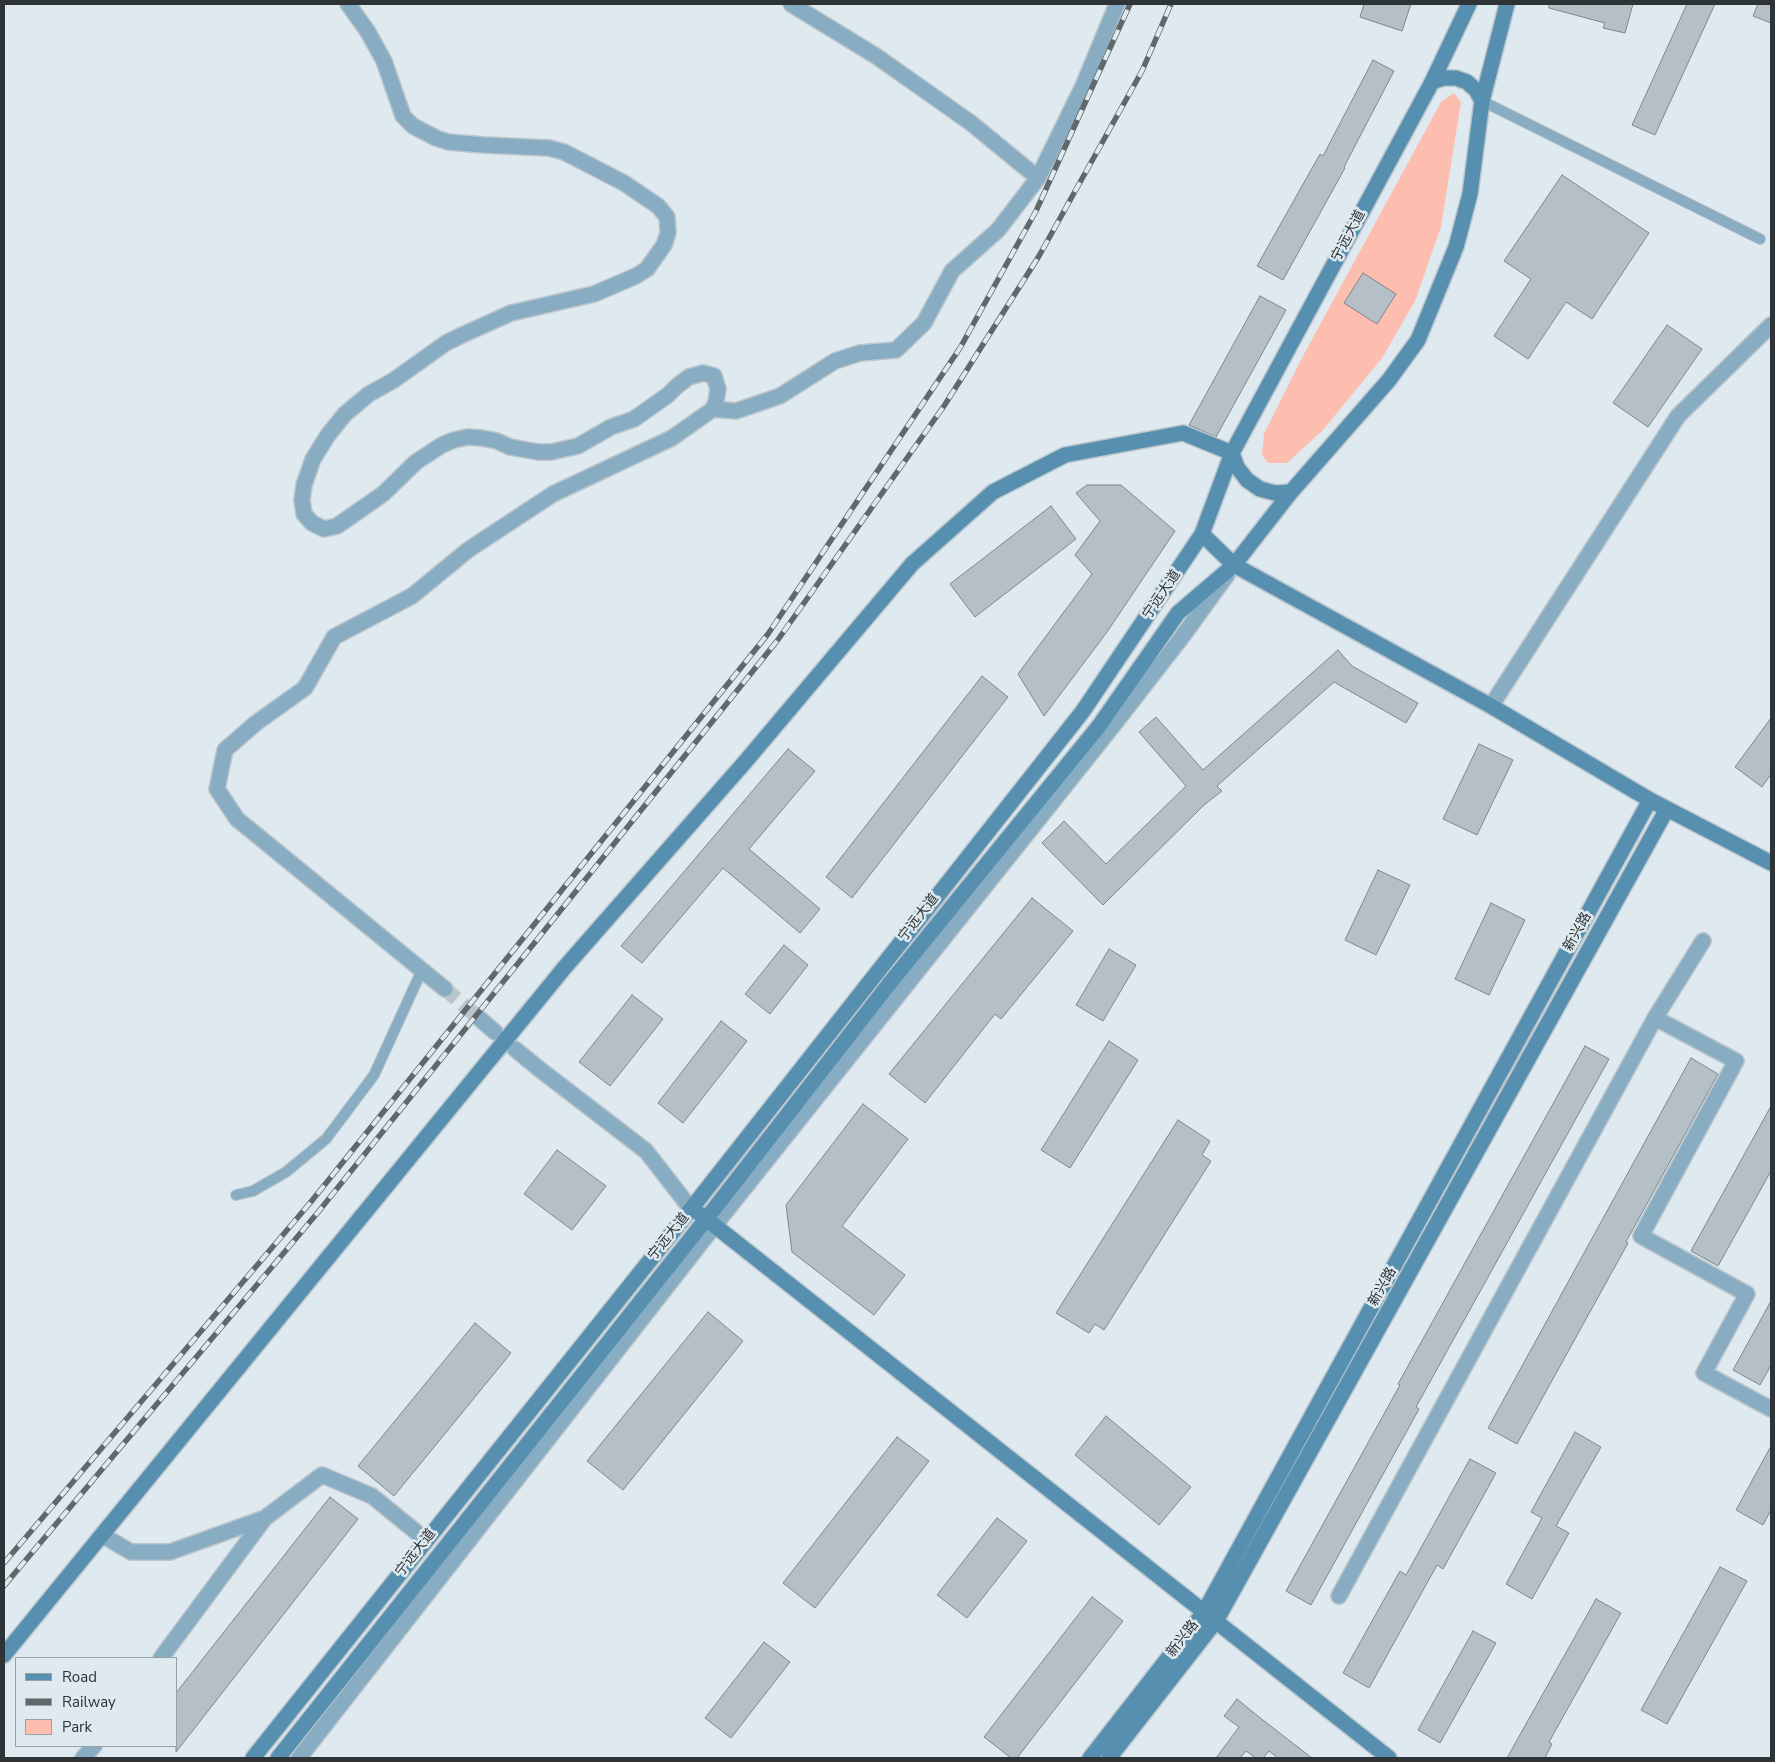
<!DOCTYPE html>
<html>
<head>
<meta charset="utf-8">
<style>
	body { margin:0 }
	#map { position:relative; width:1775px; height:1762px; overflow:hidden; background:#dee9f0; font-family:"Nunito Sans",sans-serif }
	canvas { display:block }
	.frame { position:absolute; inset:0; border:5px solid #2e3335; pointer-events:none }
	.legend { position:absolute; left:15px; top:1657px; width:162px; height:90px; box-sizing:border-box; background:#dee9f0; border:1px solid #98a0a5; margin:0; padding:6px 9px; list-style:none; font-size:15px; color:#2e3335 }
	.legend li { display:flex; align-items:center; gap:10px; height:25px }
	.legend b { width:25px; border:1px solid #98a0a5 }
</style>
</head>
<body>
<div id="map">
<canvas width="1775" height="1762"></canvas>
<div class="frame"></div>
<ul class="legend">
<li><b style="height:6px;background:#568faf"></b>Road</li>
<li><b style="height:6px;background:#61686b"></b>Railway</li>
<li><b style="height:14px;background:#fdbeb0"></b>Park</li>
</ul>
</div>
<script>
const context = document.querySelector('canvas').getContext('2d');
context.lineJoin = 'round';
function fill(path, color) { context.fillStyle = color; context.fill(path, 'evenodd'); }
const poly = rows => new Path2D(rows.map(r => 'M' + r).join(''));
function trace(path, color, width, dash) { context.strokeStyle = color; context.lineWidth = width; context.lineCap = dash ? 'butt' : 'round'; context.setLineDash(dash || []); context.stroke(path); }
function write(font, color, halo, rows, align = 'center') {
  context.font = font + ' "Nunito Sans","Noto Sans SC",sans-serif'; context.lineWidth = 5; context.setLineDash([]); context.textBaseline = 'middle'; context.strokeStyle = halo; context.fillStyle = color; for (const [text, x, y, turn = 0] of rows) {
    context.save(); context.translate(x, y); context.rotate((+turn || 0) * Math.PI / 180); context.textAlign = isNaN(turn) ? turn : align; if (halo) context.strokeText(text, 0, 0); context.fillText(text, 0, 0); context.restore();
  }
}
const green = poly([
	[1454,93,1461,102,1441,227,1415,301,1382,358,1323,430,1287,463,1268,463,1262,455,1264,434,1303,356,1441,102]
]);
const building = poly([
	[1364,4,1411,4,1402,31,1360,17,1364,4],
	[1549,4,1633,4,1625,33,1603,28,1605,23,1549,8,1549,4],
	[1687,4,1715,4,1655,135,1632,125,1687,4],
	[1758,4,1771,4,1771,23,1753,16,1758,4],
	[1373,60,1394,71,1344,167,1345,168,1283,280,1257,266,1320,154,1323,156,1373,60],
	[1562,175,1649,233,1592,319,1566,302,1528,359,1494,336,1531,279,1504,261,1562,175],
	[1363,273,1396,294,1377,324,1344,303,1363,273],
	[1260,296,1286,310,1216,437,1191,426,1189,425,1260,296],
	[1667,325,1702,349,1648,427,1613,403,1667,325],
	[1087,485,1121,485,1175,531,1107,632,1044,716,1018,674,1092,574,1075,555,1100,521,1076,493,1087,485],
	[1051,506,1076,539,975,617,950,584,1051,506],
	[1338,650,1352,666,1418,703,1406,723,1334,682,1217,786,1222,791,1204,805,1103,905,1042,843,1064,821,1106,864,1186,786,1139,732,1156,717,1203,770,1338,650],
	[982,676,1008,697,852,898,826,877,982,676],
	[1771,718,1771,774,1762,787,1735,767,1771,718],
	[1479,744,1513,760,1477,835,1443,819,1479,744],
	[788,749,815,771,749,849,820,909,800,933,723,868,642,963,621,946,788,749],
	[1378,870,1410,885,1376,955,1345,940,1378,870],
	[1032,898,1073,931,1001,1019,995,1014,925,1103,889,1074,1032,898],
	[1491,903,1525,920,1489,995,1455,979,1491,903],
	[784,945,808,965,770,1014,745,994,784,945],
	[1109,949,1136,965,1103,1021,1076,1005,1109,949],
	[632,995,663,1019,610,1086,579,1062,632,995],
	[721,1021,747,1041,683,1123,658,1103,721,1021],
	[1109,1041,1138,1060,1070,1168,1041,1150,1109,1041],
	[1585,1046,1609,1059,1416,1407,1419,1409,1311,1605,1286,1591,1400,1385,1398,1384,1585,1046],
	[1691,1058,1718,1074,1626,1242,1628,1243,1517,1444,1488,1428,1691,1058],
	[863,1104,908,1139,842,1226,905,1275,874,1315,792,1252,786,1205,863,1104],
	[1771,1106,1771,1171,1718,1266,1691,1251,1771,1106],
	[1178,1120,1210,1141,1202,1155,1211,1161,1104,1330,1095,1324,1089,1333,1056,1313,1178,1120],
	[557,1150,606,1186,572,1230,524,1194,557,1150],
	[1771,1301,1771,1365,1760,1385,1733,1370,1771,1301],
	[708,1312,743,1341,623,1490,587,1461,708,1312],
	[475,1323,511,1353,394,1496,358,1466,475,1323],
	[1106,1416,1191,1487,1159,1525,1075,1455,1106,1416],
	[1575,1432,1601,1447,1556,1526,1569,1533,1532,1599,1506,1584,1542,1518,1531,1512,1575,1432],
	[897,1437,929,1461,815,1608,783,1583,897,1437],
	[1771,1446,1771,1510,1763,1525,1736,1510,1771,1446],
	[1470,1459,1496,1473,1443,1569,1437,1565,1369,1688,1343,1673,1400,1571,1406,1575,1470,1459],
	[330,1497,358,1519,176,1752,176,1693,330,1497],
	[997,1518,1027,1541,967,1618,937,1595,997,1518],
	[1720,1567,1747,1581,1667,1724,1641,1710,1720,1567],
	[1092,1597,1123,1621,1017,1758,1011,1758,984,1737,1092,1597],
	[1596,1599,1621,1613,1549,1742,1552,1744,1545,1758,1507,1758,1596,1599],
	[1473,1631,1496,1643,1440,1743,1418,1730,1473,1631],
	[764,1642,790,1662,731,1738,705,1718,764,1642],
	[1237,1699,1259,1717,1312,1758,1278,1758,1269,1751,1263,1758,1256,1758,1246,1751,1240,1758,1216,1758,1239,1727,1224,1716,1237,1699]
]);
const streetTunnel = poly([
	[445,989,480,1019]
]);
const lane = poly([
	[1482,101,1760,239],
	[236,1195,253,1191,286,1172,326,1139,374,1075,422,970]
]);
const street = poly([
	[348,4,368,32,384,61,403,116,413,126,436,138,448,142,484,145,549,148,564,152,624,183,658,206,667,217,668,233,664,245,647,269,636,276,594,294,511,313,460,336,446,343,394,380,369,394,345,414,328,435,313,459,304,485,302,500,304,514,312,523,324,529,337,526,383,494,416,462,442,445,454,440,468,437,482,438,497,441,510,447,538,452,551,452,578,446,611,427,634,419,668,395,677,386,689,377,703,373,714,376,718,389,716,402,713,409,672,438,553,494,468,550,412,596,334,637,305,688,256,723,225,750,217,789,237,819,445,989],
	[791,4,876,56,971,123,1038,178],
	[713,409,736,411,780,396,835,361,860,353,896,350,924,323,952,271,998,230,1038,178,1083,86,1117,4],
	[1491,706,1678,416,1771,325],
	[1655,1018,1736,1061,1641,1236,1747,1294,1704,1373,1771,1409],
	[480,1019,495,1032],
	[515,1049,538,1068,646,1151,691,1209],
	[102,1535,131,1552,170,1552,265,1518],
	[1339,1596,1655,1018,1703,941],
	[161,1658,265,1518,322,1475,372,1496,426,1540],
	[83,1758,94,1746],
	[299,1758,715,1225,1112,727,1182,637,1227,575]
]);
const secondary = poly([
	[1432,82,1444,78,1456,78,1467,82,1476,90,1482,101],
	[1202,534,1234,565,1491,706,1650,800,1771,863],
	[700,1214,1389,1758],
	[4,1655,565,967,745,762,912,564,993,492,1065,455,1183,433,1232,453,1237,467,1247,480,1260,489,1275,493,1291,492],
	[253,1758,691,1209,1083,711,1202,534,1232,453,1432,82,1469,4],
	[278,1758,707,1218,889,984,1099,726,1178,613,1234,565,1291,492,1389,380,1418,340,1456,247,1470,194,1482,101,1507,4],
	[1090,1758,1204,1612,1650,800],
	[1109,1758,1216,1621,1667,809]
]);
const rail = poly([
	[4,1563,310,1203,768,634,960,348,1036,211,1130,4],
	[4,1586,319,1211,777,641,944,406,1039,256,1142,71,1171,4]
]);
const streetNames = [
	["宁远大道",1349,236,-62],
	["宁远大道",1162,595,-56],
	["宁远大道",919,918,-52],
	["新兴路",1578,932,-61],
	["宁远大道",669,1237,-51],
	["新兴路",1383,1287,-61],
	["宁远大道",416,1553,-52],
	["新兴路",1183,1639,-52]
];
fill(green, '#fdbeb0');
fill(building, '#b5bfc6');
trace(building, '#7d878d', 1);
trace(streetTunnel, '#bbc5cb', 15, [15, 8]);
trace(lane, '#bbc5cb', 12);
trace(street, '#bbc5cb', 18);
trace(secondary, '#bbc5cb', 18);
trace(lane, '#88adc2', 10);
trace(street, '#88adc2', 15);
trace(secondary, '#568faf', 15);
trace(rail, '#61686b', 5.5);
trace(rail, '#dee9f0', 4, [11]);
write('14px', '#2e3335', '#dee9f0', streetNames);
</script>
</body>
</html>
